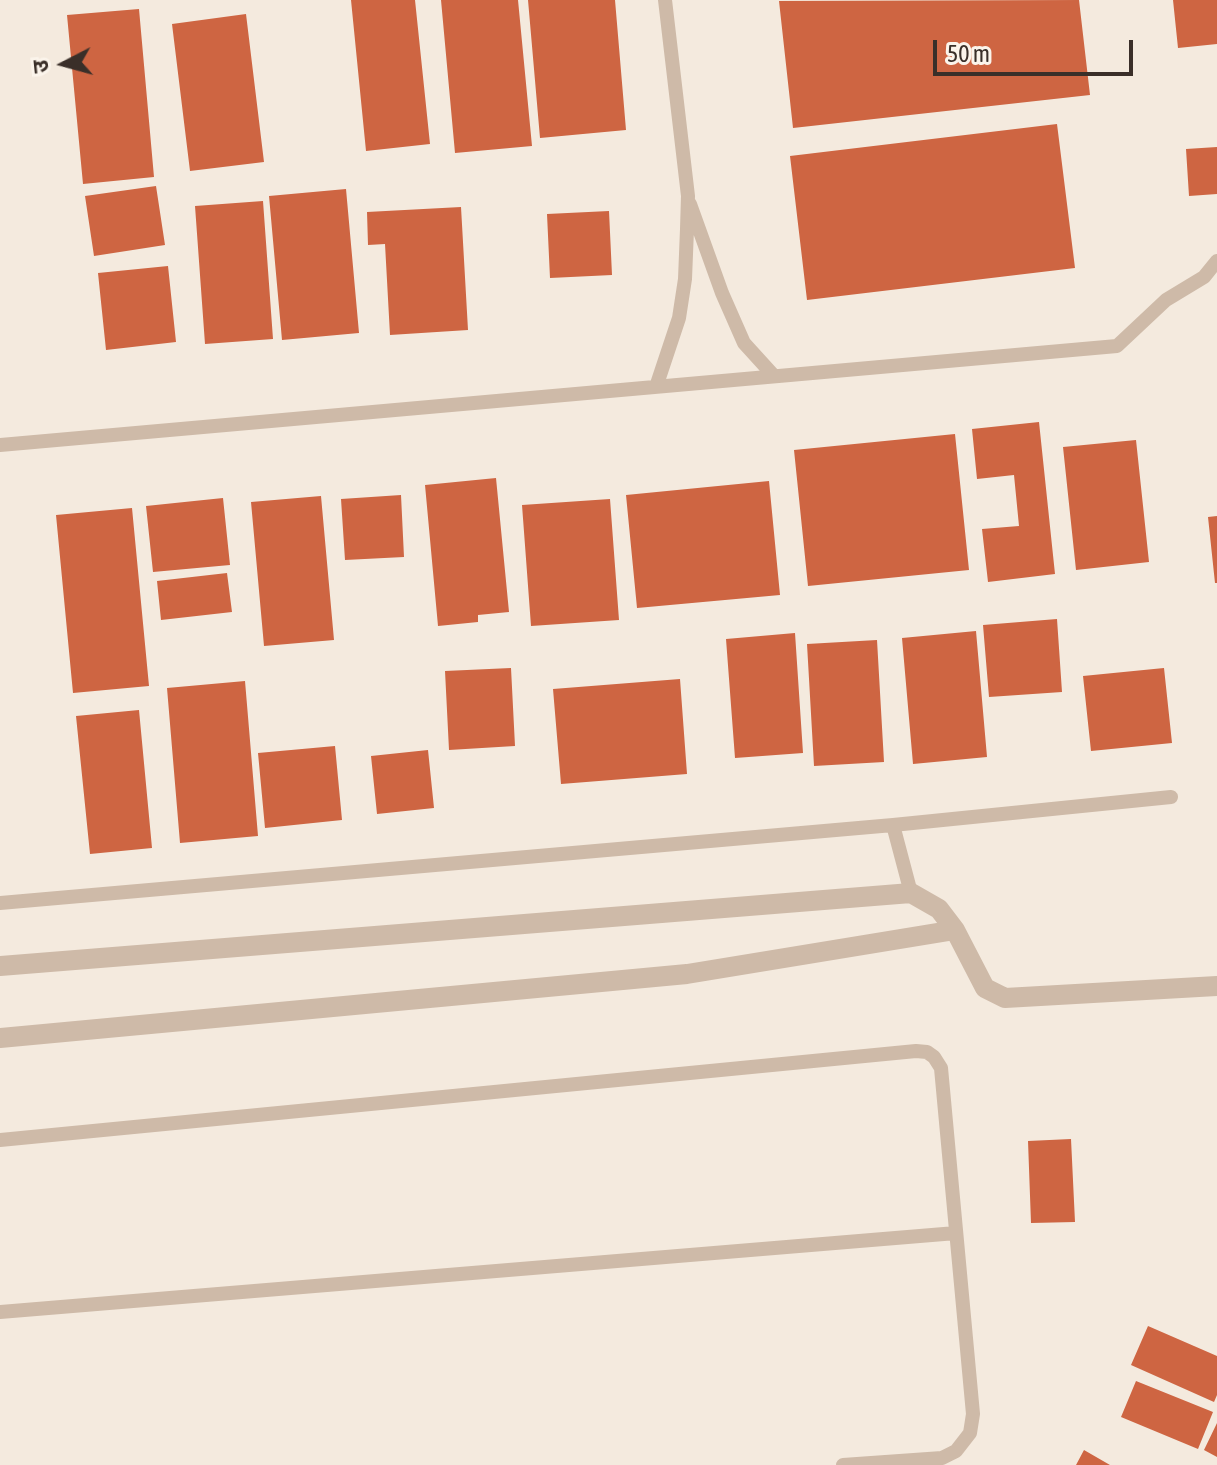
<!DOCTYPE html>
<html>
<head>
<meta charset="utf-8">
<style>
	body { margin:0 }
	#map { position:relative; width:1217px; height:1465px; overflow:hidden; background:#f4eade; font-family:"Asap Condensed","Noto Sans Devanagari",sans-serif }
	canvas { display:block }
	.north { position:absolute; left:24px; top:24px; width:80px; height:80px; -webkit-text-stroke:6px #fbf4eb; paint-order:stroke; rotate:264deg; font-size:22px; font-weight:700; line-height:32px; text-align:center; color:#3a2f29 }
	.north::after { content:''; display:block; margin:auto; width:28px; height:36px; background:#3a2f29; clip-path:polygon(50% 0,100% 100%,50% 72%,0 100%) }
	.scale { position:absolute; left:933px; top:40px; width:200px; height:36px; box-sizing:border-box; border:4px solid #3a2f29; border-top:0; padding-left:10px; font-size:24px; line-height:28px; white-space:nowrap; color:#3a2f29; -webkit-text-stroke:6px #fbf4eb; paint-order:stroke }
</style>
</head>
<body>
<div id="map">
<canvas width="1217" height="1465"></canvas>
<div class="north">उ</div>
<div class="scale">50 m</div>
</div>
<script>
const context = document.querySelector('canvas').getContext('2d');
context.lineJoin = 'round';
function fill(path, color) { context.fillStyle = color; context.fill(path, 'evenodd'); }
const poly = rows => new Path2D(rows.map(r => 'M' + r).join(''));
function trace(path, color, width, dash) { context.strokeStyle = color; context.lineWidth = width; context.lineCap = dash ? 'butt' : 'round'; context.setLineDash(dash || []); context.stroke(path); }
const building = poly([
	[351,0,415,0,430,144,366,151],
	[441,0,518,0,532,146,455,153],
	[528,0,615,0,626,130,540,138],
	[1079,0,1090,95,793,128,779,1],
	[1173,0,1217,0,1217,44,1178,48],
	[139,9,154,177,83,184,67,15],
	[246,14,264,162,190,171,172,24],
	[1057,124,1075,268,807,300,790,156],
	[1217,147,1217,194,1189,196,1186,149],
	[156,186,165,245,94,256,85,196],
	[346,189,359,333,282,340,269,196],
	[263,201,273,339,205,344,195,206],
	[461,207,468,330,390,335,385,244,368,245,367,212],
	[609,211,612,275,550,278,547,214],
	[168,266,176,342,106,350,98,273],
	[1039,422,1055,574,988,582,982,529,1019,526,1014,475,977,479,972,429],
	[955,434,969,570,808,586,794,450],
	[1136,440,1149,562,1076,570,1063,447],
	[496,478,509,612,478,615,478,622,438,626,425,485],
	[769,481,780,595,637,608,626,495],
	[401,495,404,557,345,560,341,499],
	[321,496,334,640,264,646,251,502],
	[223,498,230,565,153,572,146,506],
	[610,499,619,620,531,626,522,505],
	[132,508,149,686,73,693,56,515],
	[1217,516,1217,583,1215,583,1208,517],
	[227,573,232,612,161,620,157,581],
	[1057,619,1062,692,989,697,983,625],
	[976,631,987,757,913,764,902,638],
	[795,633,803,753,735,758,726,639],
	[877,640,884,762,814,766,807,644],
	[511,668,515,746,449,750,445,671],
	[1164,668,1172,743,1091,751,1083,676],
	[680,679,687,774,561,784,553,689],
	[245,681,258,836,180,843,167,688],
	[139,710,152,848,90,854,76,716],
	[335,746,342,820,265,828,258,753],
	[428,750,434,808,377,814,371,756],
	[1071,1139,1075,1222,1031,1223,1028,1141],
	[1148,1326,1217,1356,1217,1395,1214,1402,1131,1365],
	[1136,1381,1213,1412,1198,1449,1121,1417],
	[1217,1423,1217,1457,1204,1450],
	[1084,1450,1110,1465,1076,1465]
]);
const service = poly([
	[690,204,722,293,744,343,774,376],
	[656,387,679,318,685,279,687,229,688,196,665,0],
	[0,445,1117,346,1166,300,1204,277,1217,261],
	[893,825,911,893],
	[0,903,893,825,1171,797],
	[0,1140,916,1051,927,1052,934,1057,941,1068,973,1414,970,1433,956,1451,942,1458,843,1465],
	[0,1312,956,1233]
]);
const tertiary = poly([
	[0,966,911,893,939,909,955,930,985,988,1005,998,1217,986],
	[0,1038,687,974,955,930]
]);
fill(building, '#ce6542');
trace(service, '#cebaa8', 14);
trace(tertiary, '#cebaa8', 20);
</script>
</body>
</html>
